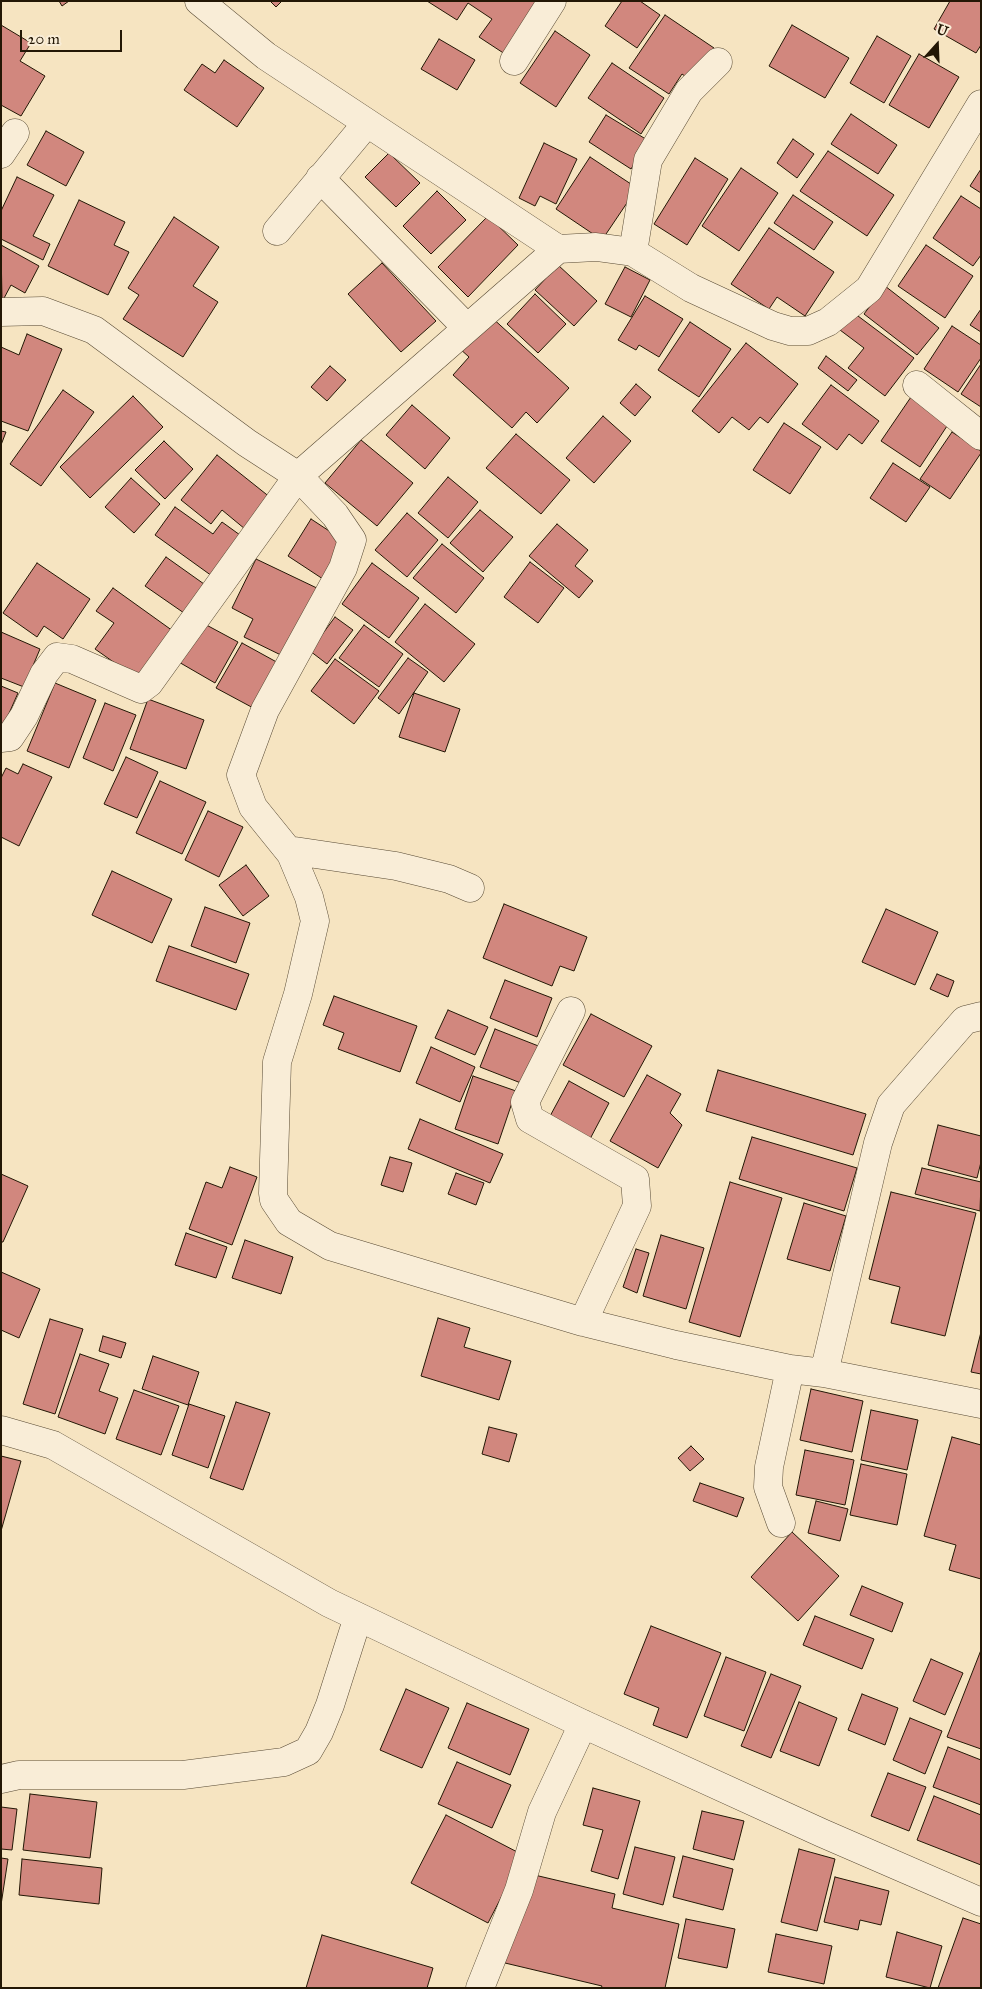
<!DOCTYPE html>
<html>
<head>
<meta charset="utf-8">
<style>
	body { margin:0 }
	#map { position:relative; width:982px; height:1989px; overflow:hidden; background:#f6e4c1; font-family:"IM FELL Great Primer",serif }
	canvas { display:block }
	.frame { position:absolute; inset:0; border:2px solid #231705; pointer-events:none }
	.north { position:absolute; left:912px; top:20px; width:50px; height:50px; -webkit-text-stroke:4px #f9edd7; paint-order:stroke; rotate:20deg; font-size:14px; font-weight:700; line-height:20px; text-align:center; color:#231705 }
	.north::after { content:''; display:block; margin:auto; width:18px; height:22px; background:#231705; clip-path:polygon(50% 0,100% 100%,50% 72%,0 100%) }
	.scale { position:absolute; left:20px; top:30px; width:102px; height:22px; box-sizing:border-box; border:2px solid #231705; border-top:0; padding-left:6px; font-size:15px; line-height:18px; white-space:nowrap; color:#231705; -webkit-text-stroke:4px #f9edd7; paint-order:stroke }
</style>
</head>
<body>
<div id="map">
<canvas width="982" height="1989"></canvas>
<div class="frame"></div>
<div class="north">U</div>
<div class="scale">20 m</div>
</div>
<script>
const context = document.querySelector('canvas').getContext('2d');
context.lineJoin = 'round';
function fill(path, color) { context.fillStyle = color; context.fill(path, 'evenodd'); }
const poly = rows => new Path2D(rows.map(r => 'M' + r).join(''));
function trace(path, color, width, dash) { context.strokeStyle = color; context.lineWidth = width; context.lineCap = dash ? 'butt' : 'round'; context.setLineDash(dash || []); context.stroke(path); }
const building = poly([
	[59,1,69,1,62,6,59,1],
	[270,1,282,1,276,7,270,1],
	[427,1,544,1,511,58,479,37,492,19,468,3,457,20,427,1],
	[622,1,640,1,660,15,637,48,605,26,622,1],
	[950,1,981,1,981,45,976,53,934,29,950,1],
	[665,15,714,48,692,81,682,74,669,94,629,68,665,15],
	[1,25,31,43,20,61,45,76,21,116,1,105,1,25],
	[792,25,849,58,825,98,769,66,792,25],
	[555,31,590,55,556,107,520,83,555,31],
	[877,36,911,56,884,103,850,83,877,36],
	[439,39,475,60,457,90,421,69,439,39],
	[919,54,959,77,929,128,889,105,919,54],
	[224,60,264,88,237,127,184,90,202,64,215,73,224,60],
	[612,63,664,98,641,134,588,98,612,63],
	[851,114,897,145,878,174,831,144,851,114],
	[606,115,649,141,631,169,589,142,606,115],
	[46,131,84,152,66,186,27,165,46,131],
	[793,139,814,154,797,178,777,163,793,139],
	[544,143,577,159,556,204,540,196,535,206,519,198,544,143],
	[828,151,894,195,867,236,800,191,828,151],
	[389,153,420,183,396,207,365,177,389,153],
	[590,157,637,188,602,240,556,209,590,157],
	[695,158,728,179,687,245,654,224,695,158],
	[741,168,778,193,739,251,702,226,741,168],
	[981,169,981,193,970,186,981,169],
	[17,177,54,195,33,236,50,244,43,260,1,239,1,211,17,177],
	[437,191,466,220,431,254,403,226,437,191],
	[793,195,833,222,814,250,774,223,793,195],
	[961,196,981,209,981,255,973,266,933,238,961,196],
	[79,200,125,222,114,245,129,252,108,295,48,266,79,200],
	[488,216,518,245,468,297,438,267,488,216],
	[174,217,219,247,193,286,218,302,183,357,123,319,139,295,128,288,174,217],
	[769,228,834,272,805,316,777,297,769,309,731,284,769,228],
	[1,245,39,266,25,293,11,285,2,302,1,245],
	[926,245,973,276,945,318,898,286,926,245],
	[382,263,436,321,401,352,348,294,382,263],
	[558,265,597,301,574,326,535,290,558,265],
	[625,267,650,280,631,317,605,304,625,267],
	[885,286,939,328,917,355,864,314,885,286],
	[535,294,566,324,538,353,507,324,535,294],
	[645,296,683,319,659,357,639,345,636,350,618,340,645,296],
	[981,309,981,332,970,325,981,309],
	[854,313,914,358,885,396,848,368,864,348,840,330,854,313],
	[489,315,569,388,537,423,526,412,512,428,453,375,469,357,459,348,489,315],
	[690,322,731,349,699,397,658,370,690,322],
	[952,326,981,345,981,358,958,392,924,369,952,326],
	[27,334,62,349,28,431,1,421,1,347,19,355,27,334],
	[746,343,798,384,768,423,760,417,749,430,732,417,719,433,692,411,746,343],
	[826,356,857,380,848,391,818,368,826,356],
	[981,364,981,407,961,394,981,364],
	[330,366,346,380,327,401,311,387,330,366],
	[636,384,651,397,635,416,620,403,636,384],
	[831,385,879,421,862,444,849,434,837,450,802,424,831,385],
	[63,390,94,412,41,486,10,464,63,390],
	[133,396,163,427,90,498,60,467,133,396],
	[911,397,949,423,920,467,881,441,911,397],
	[412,405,450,438,425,469,386,435,412,405],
	[603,416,631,441,594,483,566,458,603,416],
	[784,423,821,447,790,494,753,470,784,423],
	[1,431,6,432,1,445,1,431],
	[952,432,981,451,981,453,950,499,920,479,952,432],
	[516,434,570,480,541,514,486,468,516,434],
	[361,440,413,483,377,526,325,483,361,440],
	[164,441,193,469,165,499,135,470,164,441],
	[217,455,271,498,245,529,222,510,211,524,181,500,217,455],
	[893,463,930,487,906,522,870,498,893,463],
	[448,477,478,502,448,538,418,513,448,477],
	[131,478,160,504,134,533,105,507,131,478],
	[175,507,213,534,222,522,240,535,212,576,155,535,175,507],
	[480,510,513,537,483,572,450,543,480,510],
	[407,513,438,540,407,577,375,550,407,513],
	[311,519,349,544,326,581,288,556,311,519],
	[557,524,588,550,575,566,593,581,579,598,529,556,557,524],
	[442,544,484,578,456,613,413,578,442,544],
	[166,557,204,584,184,613,145,586,166,557],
	[256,559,321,590,287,658,244,637,253,619,232,608,256,559],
	[530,562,564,588,538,623,504,597,530,562],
	[37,563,90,599,63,639,44,626,37,637,3,613,37,563],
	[372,563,419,598,389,638,342,604,372,563],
	[113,588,173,631,139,680,95,649,114,623,96,611,113,588],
	[425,604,475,644,444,682,395,642,425,604],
	[335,617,353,630,327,664,310,651,335,617],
	[199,621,238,642,215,683,177,661,199,621],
	[364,625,403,654,379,687,339,658,364,625],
	[1,632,40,649,24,687,1,678,1,632],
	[242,643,282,665,257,710,216,688,242,643],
	[408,658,428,672,399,714,378,698,408,658],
	[335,659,379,691,354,724,311,691,335,659],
	[55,683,96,700,69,768,27,751,55,683],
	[1,686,18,693,3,727,1,726,1,686],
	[414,693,460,709,445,752,399,737,414,693],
	[148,699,204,720,186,769,130,749,148,699],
	[105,703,136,715,113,771,83,758,105,703],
	[126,757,158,772,137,818,104,804,126,757],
	[23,764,52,777,19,846,1,837,1,778,6,768,18,774,23,764],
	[160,781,206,802,182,854,136,833,160,781],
	[208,811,243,827,219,877,185,860,208,811],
	[246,865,269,896,243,916,219,885,246,865],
	[112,871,172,899,152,943,92,915,112,871],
	[504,904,587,937,574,971,560,966,552,986,483,958,504,904],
	[205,907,250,923,236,963,191,946,205,907],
	[886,909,938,932,915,985,862,962,886,909],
	[169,946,249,974,236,1010,156,981,169,946],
	[937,974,954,981,948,997,930,989,937,974],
	[505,980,552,998,537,1037,490,1018,505,980],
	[334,996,417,1026,400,1072,338,1049,344,1033,323,1025,334,996],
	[448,1010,488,1027,475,1055,435,1038,448,1010],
	[591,1014,652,1046,624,1097,563,1065,591,1014],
	[495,1029,541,1047,526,1085,480,1067,495,1029],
	[431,1047,475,1067,460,1102,416,1083,431,1047],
	[718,1070,866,1114,853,1155,706,1111,718,1070],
	[647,1075,681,1094,670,1113,682,1125,658,1168,610,1141,647,1075],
	[473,1076,516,1091,498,1144,455,1129,473,1076],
	[569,1081,609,1103,590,1139,549,1118,569,1081],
	[420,1119,503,1154,490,1183,408,1149,420,1119],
	[938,1125,981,1136,981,1162,977,1178,928,1165,938,1125],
	[752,1137,857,1168,844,1211,739,1179,752,1137],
	[390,1157,412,1163,403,1192,381,1185,390,1157],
	[230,1167,257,1177,232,1245,189,1229,206,1182,222,1188,230,1167],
	[922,1168,981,1182,980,1211,915,1194,922,1168],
	[456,1173,484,1183,476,1205,448,1194,456,1173],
	[1,1174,28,1186,3,1242,1,1242,1,1174],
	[730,1182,782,1198,740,1337,689,1322,730,1182],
	[891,1192,976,1213,945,1336,891,1323,900,1287,869,1279,891,1192],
	[804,1203,846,1216,830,1271,787,1259,804,1203],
	[186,1233,227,1247,216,1278,175,1265,186,1233],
	[661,1235,704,1248,686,1309,643,1296,661,1235],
	[245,1240,293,1257,281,1294,232,1278,245,1240],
	[636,1249,649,1253,637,1293,623,1287,636,1249],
	[1,1272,40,1289,19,1338,1,1330,1,1272],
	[438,1318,470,1328,464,1347,511,1361,499,1400,421,1376,438,1318],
	[50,1319,83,1329,55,1414,23,1404,50,1319],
	[981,1332,981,1374,971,1372,981,1332],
	[103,1336,126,1343,121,1358,99,1351,103,1336],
	[80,1354,109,1364,99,1391,118,1398,105,1434,58,1417,80,1354],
	[153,1356,199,1372,188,1405,142,1389,153,1356],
	[811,1389,863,1401,852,1452,800,1440,811,1389],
	[134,1390,179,1406,161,1455,116,1439,134,1390],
	[236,1402,270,1413,243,1490,210,1478,236,1402],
	[189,1404,225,1416,208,1468,172,1455,189,1404],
	[871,1410,918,1420,907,1470,861,1460,871,1410],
	[489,1427,517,1434,509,1462,482,1454,489,1427],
	[952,1437,981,1445,981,1579,949,1570,956,1545,924,1536,952,1437],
	[691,1446,704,1459,690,1471,678,1458,691,1446],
	[805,1450,854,1460,845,1505,796,1495,805,1450],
	[1,1456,21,1461,1,1531,1,1456],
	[861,1464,907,1474,897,1525,850,1515,861,1464],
	[700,1483,744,1498,737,1517,693,1501,700,1483],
	[816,1501,848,1509,840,1541,808,1533,816,1501],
	[792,1532,839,1576,798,1621,751,1577,792,1532],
	[862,1586,903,1603,892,1632,850,1615,862,1586],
	[815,1616,874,1639,862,1669,803,1645,815,1616],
	[651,1626,721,1653,687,1738,653,1725,659,1708,624,1694,651,1626],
	[981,1650,981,1749,947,1737,981,1650],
	[726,1657,766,1672,744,1731,704,1716,726,1657],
	[931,1659,963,1673,945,1715,913,1701,931,1659],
	[771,1674,801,1686,771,1758,741,1746,771,1674],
	[406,1689,449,1708,422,1768,380,1750,406,1689],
	[862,1694,898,1708,885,1745,848,1730,862,1694],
	[799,1702,837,1718,819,1766,780,1751,799,1702],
	[467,1703,529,1729,510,1775,448,1748,467,1703],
	[910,1718,942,1731,925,1774,893,1760,910,1718],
	[948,1747,981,1760,981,1805,933,1787,948,1747],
	[457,1762,511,1785,492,1828,438,1804,457,1762],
	[888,1773,926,1787,909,1831,871,1816,888,1773],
	[593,1788,640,1801,618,1879,591,1871,603,1830,583,1825,593,1788],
	[30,1794,97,1802,90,1858,23,1850,30,1794],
	[934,1796,981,1815,981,1865,917,1840,934,1796],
	[1,1807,17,1809,12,1850,1,1849,1,1807],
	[702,1811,744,1821,734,1860,693,1849,702,1811],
	[446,1815,523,1855,488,1923,411,1883,446,1815],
	[635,1847,675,1857,663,1905,623,1894,635,1847],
	[799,1849,835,1859,817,1931,781,1922,799,1849],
	[683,1856,733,1869,723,1910,673,1897,683,1856],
	[1,1858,8,1859,1,1905,1,1858],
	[22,1859,102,1868,99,1904,19,1895,22,1859],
	[526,1873,615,1894,612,1908,679,1924,665,1988,601,1988,602,1986,505,1963,526,1873],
	[835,1877,889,1891,881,1925,860,1920,858,1930,824,1922,835,1877],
	[963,1918,981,1924,981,1988,938,1988,963,1918],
	[686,1919,735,1929,727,1968,678,1958,686,1919],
	[897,1932,942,1946,930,1988,886,1977,897,1932],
	[776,1934,832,1946,824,1984,768,1972,776,1934],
	[322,1935,433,1968,427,1988,306,1988,322,1935]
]);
const minor = poly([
	[199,1,266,56,558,249],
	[514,61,552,1],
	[1,154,15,133],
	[320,178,467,328],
	[277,231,367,123],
	[633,252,648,160,689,91,718,62],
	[1,312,43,311,94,330,247,443,298,476,558,249,596,247,633,252,691,288,773,326,790,331,808,331,828,322,869,289,981,104],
	[917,385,981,436],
	[1,738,10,737,24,716,44,674,57,657,72,659,141,689,149,683,298,476,335,515,352,540,343,568,265,710,241,775,253,807,291,854,309,897,315,921,298,994,277,1062,273,1193,274,1200,289,1222,330,1246,583,1322,676,1345,790,1369,824,1373,981,1404],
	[288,850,396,866,449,879,470,888],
	[571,1011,525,1102,530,1119,635,1179,637,1206,583,1322],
	[824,1373,878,1143,891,1105,965,1020,981,1016],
	[1,1430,53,1445,329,1603,583,1724,822,1833,981,1902],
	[781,1523,768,1487,769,1467,790,1369],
	[1,1779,19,1775,183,1775,284,1762,308,1751,319,1732,330,1705,358,1617],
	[480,1988,519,1890,542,1812,583,1724]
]);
fill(building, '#d1877e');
trace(building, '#231705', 1);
trace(minor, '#584a34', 29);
trace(minor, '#f9edd7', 28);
</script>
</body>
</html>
